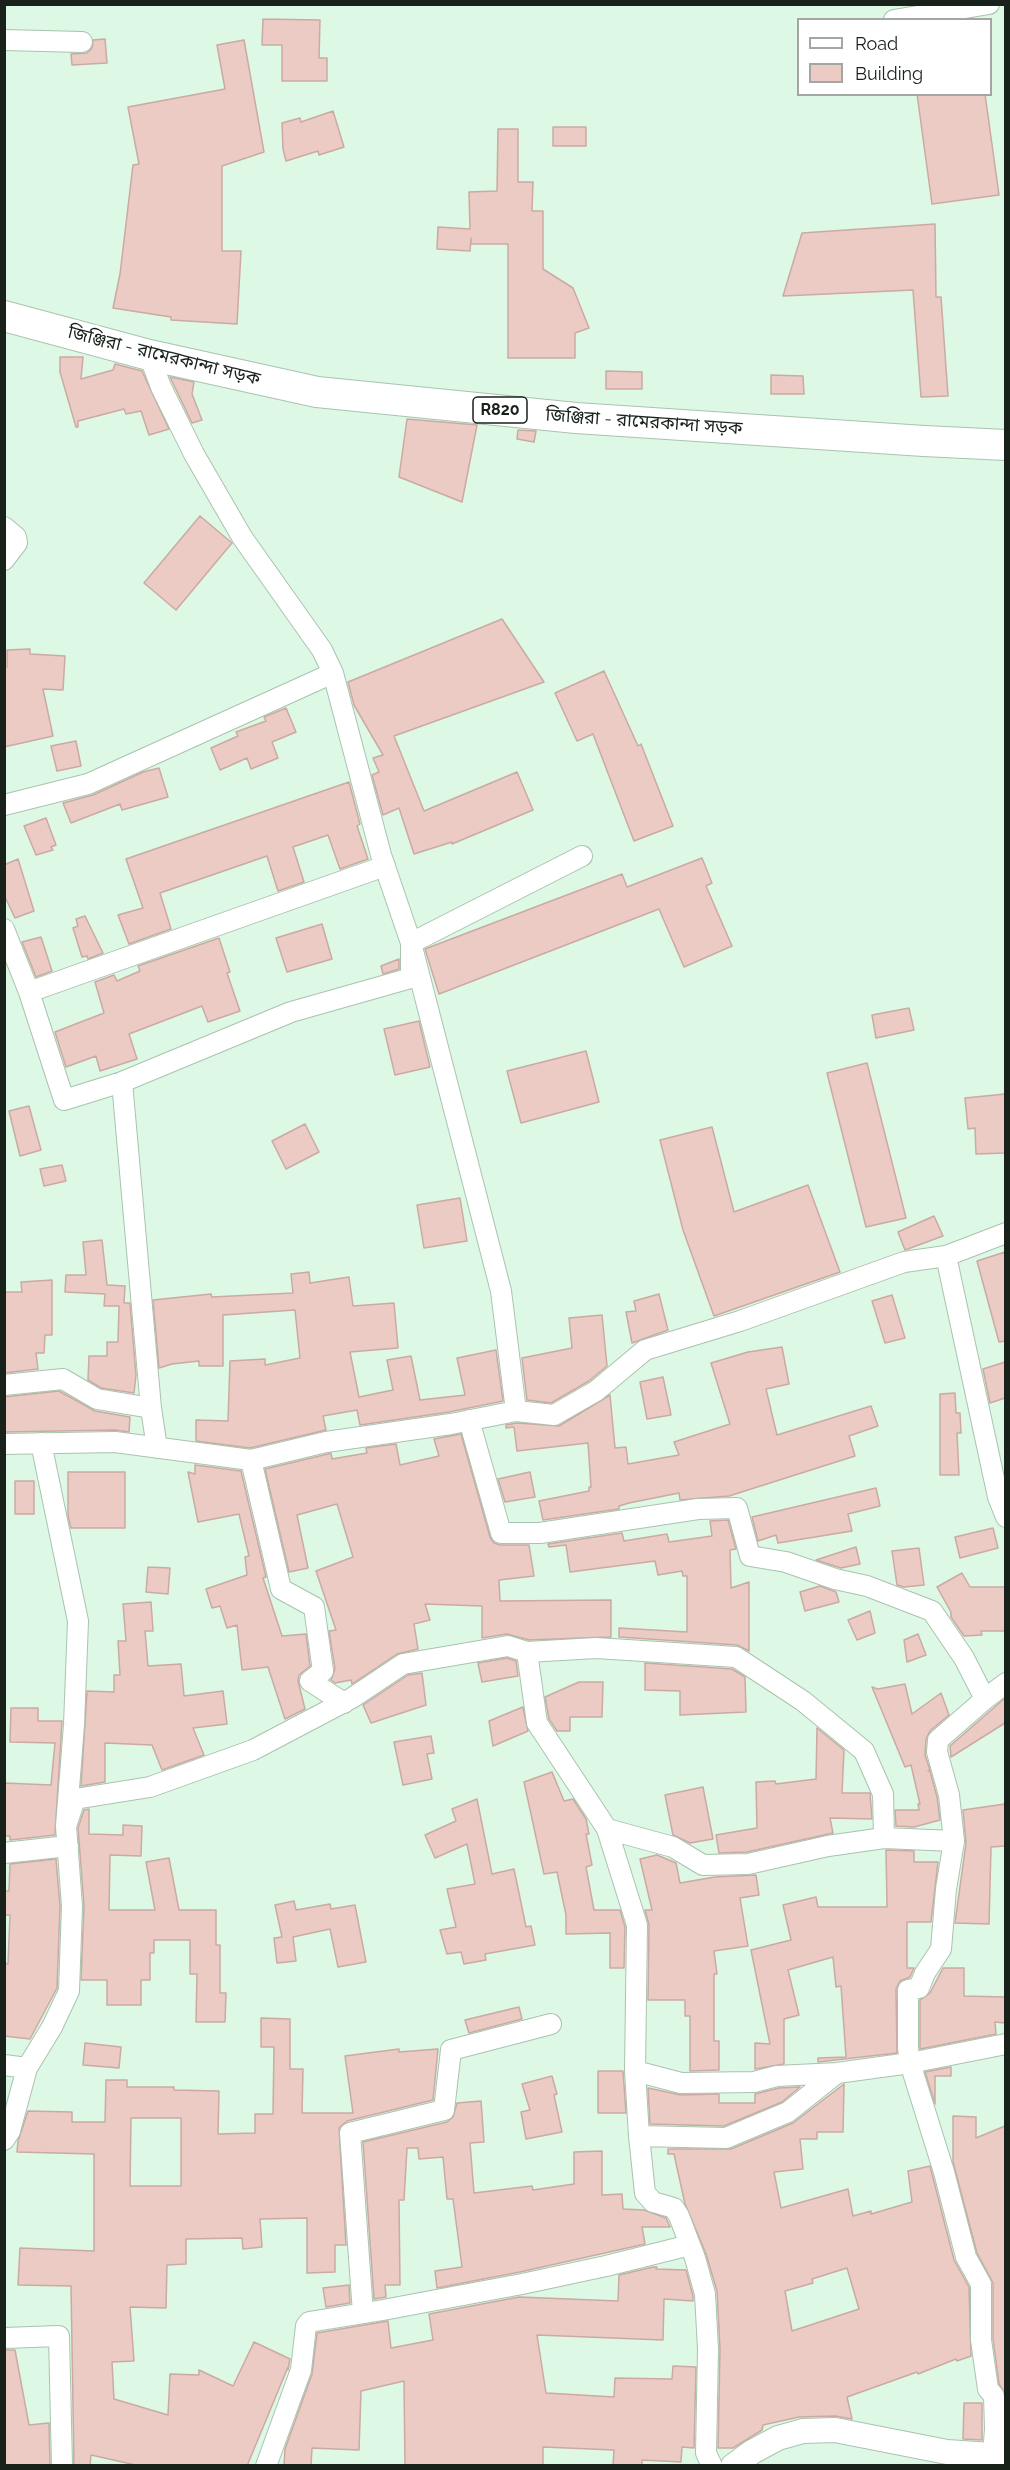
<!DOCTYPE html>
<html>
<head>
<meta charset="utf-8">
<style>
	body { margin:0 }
	#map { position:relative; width:1010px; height:2470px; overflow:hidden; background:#ddf8e4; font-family:Raleway,sans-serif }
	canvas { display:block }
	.frame { position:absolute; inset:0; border:6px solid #18211a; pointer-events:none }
	.legend { position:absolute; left:797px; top:18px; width:195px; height:78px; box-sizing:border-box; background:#fff; border:2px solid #a3a6a3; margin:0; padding:8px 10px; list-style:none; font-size:18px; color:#18211a }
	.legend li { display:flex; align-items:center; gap:12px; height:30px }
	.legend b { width:30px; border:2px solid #a3a6a3 }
</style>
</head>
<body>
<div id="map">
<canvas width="1010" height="2470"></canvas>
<div class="frame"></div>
<ul class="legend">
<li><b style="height:8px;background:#fff"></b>Road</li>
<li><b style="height:16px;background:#eccbc4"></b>Building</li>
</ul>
</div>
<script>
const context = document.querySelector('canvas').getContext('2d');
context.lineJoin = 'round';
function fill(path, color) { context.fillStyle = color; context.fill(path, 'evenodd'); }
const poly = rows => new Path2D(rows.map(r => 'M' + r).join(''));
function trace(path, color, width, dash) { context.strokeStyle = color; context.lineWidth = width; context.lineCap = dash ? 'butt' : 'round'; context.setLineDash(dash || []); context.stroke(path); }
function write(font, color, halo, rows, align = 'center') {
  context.font = font + ' Raleway,"Noto Sans Bengali",sans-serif'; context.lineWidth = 6; context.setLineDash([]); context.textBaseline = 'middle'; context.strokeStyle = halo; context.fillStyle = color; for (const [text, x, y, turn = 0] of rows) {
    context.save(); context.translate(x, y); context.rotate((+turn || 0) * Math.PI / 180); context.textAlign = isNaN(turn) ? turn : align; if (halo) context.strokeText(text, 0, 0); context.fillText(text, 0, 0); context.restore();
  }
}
const building = poly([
	[263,19,320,20,319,58,327,58,327,81,282,81,282,45,262,45,263,19],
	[105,39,107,63,72,65,71,54,87,53,92,48,93,40,105,39],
	[244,40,264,152,222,166,222,251,241,251,237,324,171,320,171,317,113,308,120,274,133,165,139,164,128,107,225,89,217,45,244,40],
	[917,94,985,94,999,195,932,204,917,94],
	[333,111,344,147,319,155,318,151,286,161,283,149,282,123,300,118,301,122,333,111],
	[553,127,586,127,586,146,553,146,553,127],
	[498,129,518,129,518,182,533,182,532,211,543,211,543,269,573,288,589,328,575,333,575,358,508,358,508,244,471,244,471,238,470,251,437,249,438,227,470,229,469,192,497,191,498,129],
	[935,224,936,297,941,297,948,396,921,397,913,290,783,296,802,233,935,224],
	[60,357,83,357,81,379,113,370,115,364,142,371,169,429,149,435,141,411,126,414,124,409,78,421,78,427,76,427,60,372,60,357],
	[606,371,642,372,642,389,606,389,606,371],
	[771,375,803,376,804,394,771,394,771,375],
	[170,377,194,382,192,394,202,420,192,423,170,377],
	[407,419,477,425,462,502,399,477,407,419],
	[518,430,536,431,534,442,517,439,518,430],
	[200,516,232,543,176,610,144,583,200,516],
	[502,619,544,682,394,736,424,811,517,772,533,810,452,844,452,842,414,854,399,808,383,815,372,775,379,772,373,758,383,755,354,705,348,682,502,619],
	[30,649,30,654,65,656,63,690,43,689,53,736,4,747,4,667,7,667,7,650,30,649],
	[604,671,638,746,641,744,673,826,634,841,593,734,577,741,555,693,604,671],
	[286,708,296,732,272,742,278,758,251,769,247,758,220,770,211,748,238,736,236,732,266,721,264,717,286,708],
	[76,741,81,766,57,771,51,746,76,741],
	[159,768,168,797,122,810,120,804,71,823,63,803,93,795,143,772,159,768],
	[349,782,360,824,357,826,368,859,340,869,328,835,293,847,304,882,278,891,267,856,160,893,171,929,129,944,118,915,143,908,126,859,349,782],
	[46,818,56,845,51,847,53,850,36,855,24,826,46,818],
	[702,858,712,883,706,886,732,946,684,967,659,909,439,994,425,949,622,874,627,887,702,858],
	[18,859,34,911,15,918,4,895,4,865,18,859],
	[85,916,103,953,88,959,87,956,82,957,73,928,78,926,76,919,85,916],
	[322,924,332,959,287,972,276,938,322,924],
	[41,937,52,971,36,977,22,942,41,937],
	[219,938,230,972,227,973,240,1011,208,1022,202,1006,129,1034,137,1059,100,1071,96,1056,66,1067,55,1032,104,1013,95,982,114,975,117,981,140,971,138,966,219,938],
	[399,959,399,969,383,974,381,966,399,959],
	[909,1008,914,1030,876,1038,872,1015,909,1008],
	[419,1021,430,1067,395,1075,384,1029,419,1021],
	[586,1051,599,1102,521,1123,507,1071,586,1051],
	[867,1063,906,1218,866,1227,827,1073,867,1063],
	[1005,1094,1005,1153,976,1154,975,1128,968,1129,965,1098,1005,1094],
	[29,1106,41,1150,20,1156,9,1111,29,1106],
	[305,1124,319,1152,286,1169,272,1141,305,1124],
	[712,1127,734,1212,808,1185,840,1272,714,1316,683,1230,660,1140,712,1127],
	[62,1165,66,1181,44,1186,40,1169,62,1165],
	[460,1198,467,1241,424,1248,417,1205,460,1198],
	[934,1216,943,1236,905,1250,898,1232,934,1216],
	[102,1240,107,1285,125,1286,124,1303,130,1303,136,1375,134,1393,101,1388,88,1380,89,1356,107,1356,107,1342,118,1342,119,1306,104,1306,105,1294,65,1292,66,1275,86,1275,83,1242,102,1240],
	[1005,1252,1005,1341,999,1342,977,1261,1005,1252],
	[309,1272,310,1283,349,1277,353,1306,394,1303,398,1348,350,1352,359,1397,393,1390,387,1360,411,1356,420,1400,465,1395,457,1358,496,1350,503,1401,449,1412,360,1425,357,1410,323,1416,326,1430,250,1448,196,1441,196,1420,228,1421,230,1361,265,1359,265,1365,300,1358,295,1310,223,1315,223,1366,199,1366,199,1361,172,1364,159,1368,153,1300,211,1294,212,1297,293,1293,291,1274,309,1272],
	[52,1280,52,1335,45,1335,44,1353,36,1353,38,1369,4,1373,4,1292,22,1292,21,1282,52,1280],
	[659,1294,668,1330,632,1343,626,1312,636,1311,634,1301,659,1294],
	[892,1295,905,1338,885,1343,872,1301,892,1295],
	[602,1315,607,1366,589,1381,551,1403,527,1400,522,1358,572,1348,569,1318,602,1315],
	[782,1347,789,1384,766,1389,777,1435,871,1406,878,1426,849,1436,855,1456,729,1496,680,1500,679,1493,629,1503,619,1506,619,1509,543,1520,539,1501,589,1491,589,1487,591,1487,588,1443,517,1451,514,1427,506,1428,506,1425,517,1423,559,1426,610,1395,615,1448,626,1447,628,1464,679,1455,674,1442,730,1424,711,1363,748,1352,782,1347],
	[1005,1362,1005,1398,990,1403,983,1369,1005,1362],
	[663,1377,671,1415,647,1419,640,1382,663,1377],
	[59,1391,95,1411,130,1417,129,1432,115,1430,4,1432,4,1397,59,1391],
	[955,1393,956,1413,960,1413,961,1433,957,1433,959,1475,940,1475,940,1394,955,1393],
	[461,1434,490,1537,494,1543,500,1545,529,1545,534,1576,499,1580,500,1601,611,1600,611,1637,529,1640,507,1634,482,1638,482,1606,425,1604,430,1620,414,1624,418,1649,397,1654,352,1684,351,1680,335,1683,331,1680,335,1669,329,1631,336,1630,316,1571,353,1557,337,1504,297,1515,308,1568,289,1572,265,1469,328,1454,331,1453,332,1459,367,1453,366,1448,396,1444,400,1465,439,1456,434,1439,461,1434],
	[195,1465,241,1471,266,1577,263,1578,282,1636,306,1634,310,1666,299,1675,298,1681,305,1709,285,1719,268,1667,242,1670,237,1625,227,1628,220,1606,212,1608,206,1589,247,1575,245,1557,249,1556,239,1514,198,1522,188,1472,195,1474,195,1465],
	[68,1472,125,1472,125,1528,71,1528,68,1516,68,1472],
	[530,1472,535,1497,505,1502,498,1479,530,1472],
	[15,1481,34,1481,34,1514,15,1514,15,1481],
	[876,1488,880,1506,848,1514,852,1531,778,1543,776,1535,758,1541,752,1517,876,1488],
	[728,1520,736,1549,730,1550,731,1588,749,1582,749,1651,737,1645,619,1637,619,1628,687,1632,687,1576,683,1576,682,1571,658,1575,655,1561,570,1572,566,1545,549,1547,548,1544,622,1533,624,1541,667,1534,669,1542,712,1536,710,1521,728,1520],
	[993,1528,998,1548,960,1558,955,1537,993,1528],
	[856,1547,860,1564,841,1568,816,1560,856,1547],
	[919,1548,924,1585,904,1587,897,1585,892,1551,919,1548],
	[148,1567,170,1568,168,1594,146,1592,148,1567],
	[962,1573,970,1587,1005,1587,1005,1631,981,1631,982,1635,964,1636,951,1617,951,1612,937,1587,962,1573],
	[820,1586,836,1592,839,1602,805,1611,800,1592,820,1586],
	[151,1602,153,1631,145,1631,148,1666,181,1664,184,1696,223,1691,227,1724,193,1728,204,1755,162,1770,152,1745,105,1743,105,1782,81,1786,87,1691,114,1692,114,1675,120,1675,118,1641,126,1641,123,1604,151,1602],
	[870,1611,875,1633,857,1640,848,1620,870,1611],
	[918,1634,926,1655,907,1662,904,1640,918,1634],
	[507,1658,516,1661,518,1676,482,1682,478,1663,507,1658],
	[645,1663,732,1669,745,1677,746,1712,680,1715,680,1691,645,1690,645,1663],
	[422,1673,426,1705,371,1723,363,1705,408,1675,422,1673],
	[579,1682,603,1682,602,1717,570,1717,570,1731,557,1731,549,1719,545,1697,579,1682],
	[905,1684,912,1714,941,1693,949,1715,930,1731,926,1739,925,1755,930,1770,928,1771,930,1771,937,1797,940,1820,914,1827,896,1826,895,1810,919,1810,918,1804,920,1804,911,1765,905,1767,872,1687,878,1689,905,1684],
	[1005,1698,1005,1723,951,1757,950,1746,1005,1698],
	[523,1707,528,1731,493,1746,489,1721,523,1707],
	[11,1708,38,1708,38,1721,62,1721,55,1835,10,1840,10,1836,4,1836,4,1783,51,1785,55,1743,10,1742,11,1708],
	[817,1728,844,1750,842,1793,870,1793,872,1819,830,1818,833,1833,747,1852,719,1853,716,1835,757,1828,756,1782,775,1781,776,1784,816,1779,817,1728],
	[431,1736,434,1753,427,1754,432,1779,403,1785,394,1742,431,1736],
	[552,1772,564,1801,573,1799,586,1819,589,1834,586,1834,592,1865,586,1867,594,1910,620,1910,625,1927,624,1968,610,1968,610,1933,566,1934,566,1915,557,1872,544,1874,524,1782,552,1772],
	[703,1787,713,1839,690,1843,673,1835,665,1795,703,1787],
	[477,1799,492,1874,514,1869,526,1927,531,1926,535,1945,485,1954,486,1960,464,1964,461,1952,447,1954,440,1930,456,1927,447,1889,475,1884,467,1844,435,1858,425,1835,456,1821,452,1809,477,1799],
	[1005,1804,1005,1846,991,1847,989,1924,955,1923,966,1843,963,1810,1005,1804],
	[89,1809,89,1834,123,1835,123,1825,142,1826,141,1856,110,1855,109,1910,155,1910,146,1862,169,1858,179,1910,216,1910,216,1945,220,1945,220,1993,226,1993,225,2022,196,2022,197,1974,190,1974,190,1940,154,1940,154,1953,150,1953,150,1980,141,1980,141,2005,107,2005,107,1980,81,1980,84,1906,78,1828,84,1810,89,1809],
	[886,1850,914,1851,914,1862,938,1862,931,1922,907,1922,907,1968,914,1968,910,1977,900,1981,896,1989,897,2053,818,2062,818,2058,846,2057,841,1986,836,1987,833,1957,788,1970,799,2015,784,2019,784,2064,755,2069,755,2043,770,2044,751,1950,791,1940,783,1905,816,1897,818,1907,887,1907,886,1850],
	[657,1855,676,1863,680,1883,715,1877,756,1875,759,1895,740,1898,748,1946,714,1951,717,1974,714,1974,714,2041,719,2041,719,2070,690,2071,690,2016,685,2016,685,2000,648,2000,649,1925,645,1910,652,1910,640,1859,657,1855],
	[56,1859,60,1906,57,1988,30,2039,4,2036,4,1963,8,1964,10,1915,4,1915,4,1891,9,1891,10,1864,56,1859],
	[294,1901,296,1910,330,1904,331,1909,355,1905,366,1962,338,1967,330,1929,293,1937,296,1961,277,1963,274,1938,282,1937,275,1905,294,1901],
	[943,1968,964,1968,964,1996,1005,1997,1005,2023,995,2022,996,2034,920,2049,920,2000,930,1993,943,1968],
	[519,2007,522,2019,469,2033,465,2020,519,2007],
	[261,2018,290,2019,290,2069,303,2069,302,2113,353,2113,345,2056,399,2049,399,2052,438,2049,433,2100,347,2121,339,2128,346,2245,335,2245,335,2272,307,2273,307,2218,260,2219,262,2247,243,2249,242,2238,186,2239,186,2264,167,2265,166,2308,130,2307,134,2361,112,2362,114,2399,168,2415,170,2374,199,2375,199,2370,233,2386,254,2342,290,2359,288,2370,288,2367,247,2466,140,2466,91,2455,90,2466,74,2466,71,2286,18,2285,20,2248,94,2251,94,2154,17,2152,18,2141,28,2111,72,2112,72,2122,105,2122,106,2080,127,2080,127,2087,174,2087,174,2090,219,2091,218,2134,255,2133,255,2114,273,2114,274,2047,261,2047,261,2018],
	[131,2118,181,2118,181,2186,130,2186,131,2118],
	[85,2043,121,2047,119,2068,83,2065,85,2043],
	[951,2067,951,2076,935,2076,935,2104,925,2072,951,2067],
	[598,2071,623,2071,626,2113,598,2113,598,2071],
	[552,2076,557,2094,554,2095,562,2132,526,2139,521,2112,530,2110,522,2084,552,2076],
	[844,2084,843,2132,817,2132,817,2139,800,2139,803,2169,774,2172,781,2208,848,2189,853,2216,871,2211,871,2214,912,2202,908,2171,930,2166,954,2260,969,2287,971,2356,957,2361,956,2359,918,2374,917,2372,847,2397,852,2419,835,2416,799,2417,763,2425,762,2430,733,2448,718,2448,720,2349,717,2291,706,2254,685,2204,674,2154,668,2154,668,2149,731,2149,793,2123,844,2084],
	[847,2268,859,2309,792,2331,785,2291,813,2283,812,2279,847,2268],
	[800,2087,782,2102,724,2126,650,2124,648,2088,681,2095,719,2094,719,2103,755,2103,755,2094,779,2088,800,2087],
	[481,2101,484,2142,470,2143,474,2193,532,2186,533,2190,574,2184,574,2152,602,2151,602,2195,622,2194,623,2209,644,2210,666,2218,670,2227,642,2227,645,2244,520,2272,437,2288,435,2271,462,2267,453,2199,447,2199,443,2157,419,2159,418,2148,407,2148,404,2200,399,2200,400,2285,385,2285,386,2297,374,2299,363,2142,447,2122,453,2117,457,2103,481,2101],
	[953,2116,976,2117,976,2138,1005,2126,1005,2394,999,2384,993,2339,993,2283,977,2253,953,2162,953,2116],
	[653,2267,657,2267,656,2269,686,2270,693,2296,693,2301,664,2299,663,2340,537,2335,546,2393,614,2397,615,2378,672,2379,673,2366,696,2367,694,2448,682,2447,681,2462,642,2460,642,2466,613,2466,614,2450,543,2447,543,2466,405,2466,404,2381,361,2391,359,2450,312,2448,311,2466,284,2466,285,2449,312,2374,317,2333,388,2321,391,2348,433,2340,429,2314,519,2297,618,2301,619,2275,653,2267],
	[349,2285,350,2303,326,2307,323,2288,349,2285],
	[4,2350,15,2350,29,2425,49,2423,50,2466,4,2466,4,2350],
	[964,2403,982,2403,982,2440,963,2439,964,2403]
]);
const minor = poly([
	[894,20,989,4],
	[4,40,82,42],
	[4,527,16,537,17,543,4,560],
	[4,805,88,784,333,673],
	[4,929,29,992,64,1100,122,1082,291,1012,411,978,411,943,582,856],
	[29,992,385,866],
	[122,1082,151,1408,157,1448],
	[946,1256,998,1497,1006,1517],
	[4,1385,63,1379,97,1399,151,1408],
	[516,1411,554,1415,596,1391,645,1350,740,1321,904,1262,946,1256,1006,1233],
	[469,1420,501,1533,540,1533,698,1509,737,1508,750,1556,786,1562,835,1579,867,1586,932,1611,964,1658,985,1699,1006,1683],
	[4,1444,115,1442,251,1460,326,1442,451,1424,516,1411,501,1291,411,943,381,855,333,673,322,650,242,537,194,454,161,387,149,355],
	[251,1460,281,1589,314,1607,323,1671,310,1681,344,1703],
	[527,1652,596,1648,736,1657,803,1701,864,1751,883,1794,884,1838],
	[66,1826,75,1799,150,1787,253,1750,352,1698,403,1664,508,1646,527,1652,537,1723,607,1829,637,1925,635,2071,639,2136],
	[607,1829,673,1847,703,1865,748,1864,828,1846,884,1838,954,1841,949,1795,937,1752,938,1740,985,1699],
	[4,1853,68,1846],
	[4,2065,27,2068,10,2131,4,2140],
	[27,2068,52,2027,69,1991,72,1906,66,1826,74,1725,78,1621,41,1443],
	[635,2071,681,2083,754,2082,777,2076,837,2073,910,2063,908,2048,908,1990,919,1988,925,1973,941,1949,946,1889,954,1841],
	[363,2313,350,2133,444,2110,451,2050,551,2024],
	[4,2338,59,2336,62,2466],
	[993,2455,995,2429,994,2396,988,2389,981,2340,981,2284,966,2257,944,2172,910,2063,1006,2044],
	[266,2466,301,2370,306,2326,309,2322,383,2310,522,2284,606,2266,690,2245],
	[712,2466,706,2453,708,2349,705,2294,695,2258,679,2216,674,2208,653,2202,645,2193,639,2136,726,2138,788,2112,837,2073]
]);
const tertiary = poly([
	[733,2466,752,2452,778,2438,803,2431,835,2430,947,2452,1006,2456]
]);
const primary = poly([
	[4,316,149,355,317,392,576,418,924,441,1006,445]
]);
const shields = [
	[500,410,54]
];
const shieldNames = [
	["R820",500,410]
];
const streetNames = [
	["জিঞ্জিরা - রামেরকান্দা সড়ক",164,356,14],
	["জিঞ্জিরা - রামেরকান্দা সড়ক",644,422,4]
];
fill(building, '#eccbc4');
trace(building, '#caaaa3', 1.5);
trace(minor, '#a9c3af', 22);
trace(tertiary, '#a9c3af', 26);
trace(primary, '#a9c3af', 32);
trace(minor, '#fff', 20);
trace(tertiary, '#fff', 24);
trace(primary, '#fff', 30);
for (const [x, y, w] of shields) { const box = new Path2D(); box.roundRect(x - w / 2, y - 13, w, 26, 4.5); context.fillStyle = '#fff'; context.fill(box); trace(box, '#18211a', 1.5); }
write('bold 16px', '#18211a', null, shieldNames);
write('18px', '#18211a', '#fff', streetNames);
</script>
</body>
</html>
